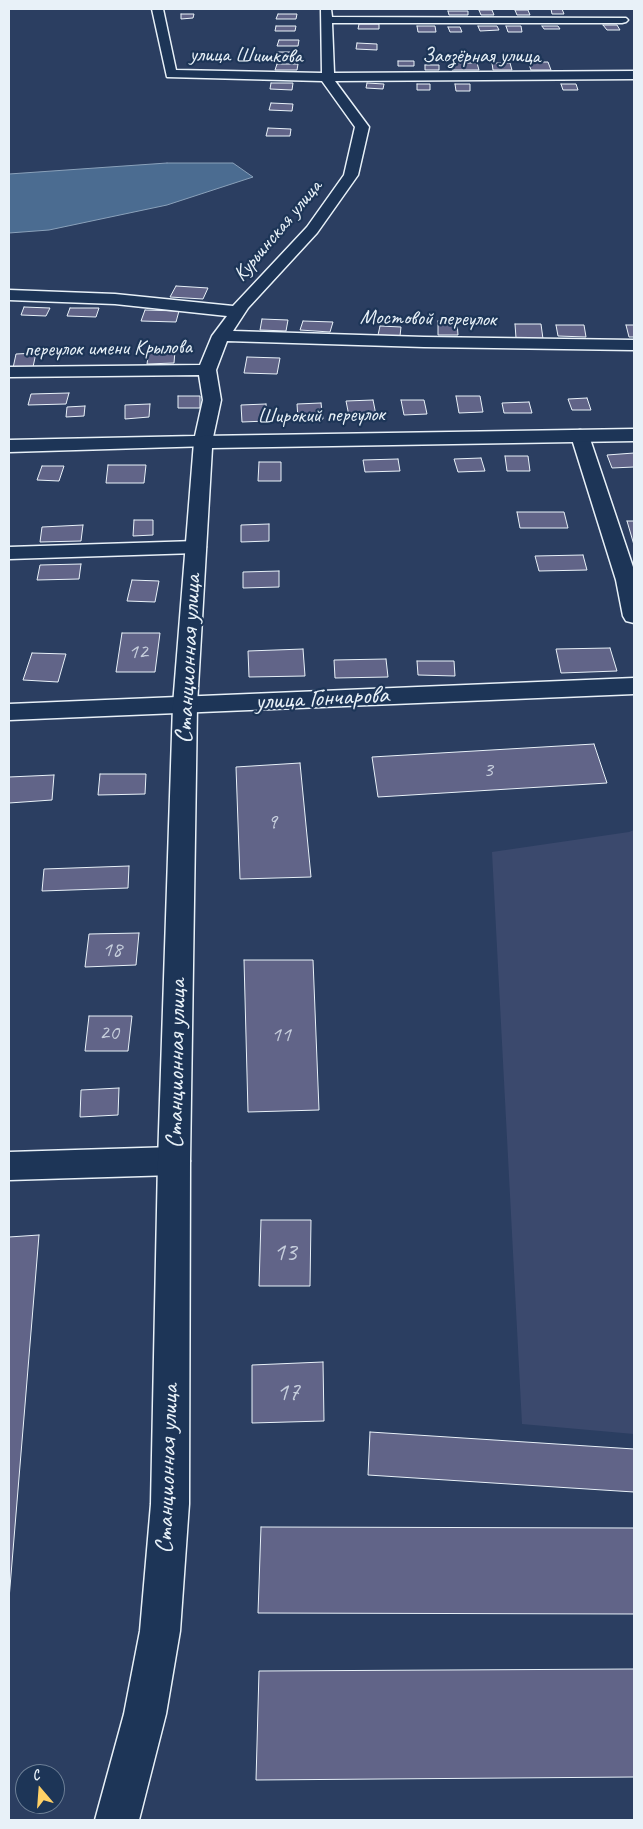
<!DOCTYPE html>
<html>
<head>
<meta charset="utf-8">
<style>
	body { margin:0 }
	#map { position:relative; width:643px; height:1829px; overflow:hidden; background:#2b3e61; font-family:Caveat,sans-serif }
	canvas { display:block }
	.frame { position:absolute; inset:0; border:10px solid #e8f1f8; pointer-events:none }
	.north { position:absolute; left:15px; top:1764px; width:50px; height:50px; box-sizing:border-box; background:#1d3557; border:1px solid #6e8097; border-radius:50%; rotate:342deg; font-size:14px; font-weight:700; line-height:20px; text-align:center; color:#e8f1f8 }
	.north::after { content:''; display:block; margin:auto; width:18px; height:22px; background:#ffd166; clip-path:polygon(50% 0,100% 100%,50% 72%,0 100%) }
</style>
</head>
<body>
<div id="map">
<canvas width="643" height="1829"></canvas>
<div class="frame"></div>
<div class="north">С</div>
</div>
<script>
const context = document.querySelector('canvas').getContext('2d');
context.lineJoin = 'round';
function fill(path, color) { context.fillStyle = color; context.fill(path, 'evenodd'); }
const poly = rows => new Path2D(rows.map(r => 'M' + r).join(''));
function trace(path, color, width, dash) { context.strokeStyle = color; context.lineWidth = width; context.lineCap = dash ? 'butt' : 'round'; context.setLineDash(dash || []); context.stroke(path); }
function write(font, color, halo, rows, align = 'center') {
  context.font = font + ' Caveat,sans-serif'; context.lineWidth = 4.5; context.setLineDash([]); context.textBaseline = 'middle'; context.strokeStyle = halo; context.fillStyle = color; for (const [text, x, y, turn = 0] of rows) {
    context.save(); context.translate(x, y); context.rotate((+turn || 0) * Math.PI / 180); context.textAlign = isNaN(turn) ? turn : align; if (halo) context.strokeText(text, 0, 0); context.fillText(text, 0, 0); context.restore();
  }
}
const built = poly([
	[634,830,634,1434,522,1424,492,852,629,832]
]);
const water = poly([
	[167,163,233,163,253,177,167,205,49,230,9,233,9,174,167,163]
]);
const building = poly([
	[551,9,562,9,564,14,552,14,551,9],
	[479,10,492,10,494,15,481,15,479,10],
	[515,10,528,10,530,15,517,15,515,10],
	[448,11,468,11,468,15,449,15,448,11],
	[181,14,194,14,193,18,181,19,181,14],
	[278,14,297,14,296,19,276,19,278,14],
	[359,24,379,24,379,29,358,29,359,24],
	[603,25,617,25,620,30,607,30,603,25],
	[276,26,296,26,295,31,275,31,276,26],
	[417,26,435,26,436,32,418,32,417,26],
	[478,26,497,26,499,30,480,31,478,26],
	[506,26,521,26,522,32,508,32,506,26],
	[542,26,558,26,560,29,544,29,542,26],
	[448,27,460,27,462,32,450,32,448,27],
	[279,40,299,40,298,46,277,46,279,40],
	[357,43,377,44,377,50,356,49,357,43],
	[277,52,298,52,297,58,276,57,277,52],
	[398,61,414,61,414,66,398,66,398,61],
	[528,62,548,62,551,70,531,70,528,62],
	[451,63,477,63,479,70,452,70,451,63],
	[492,63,510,63,512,70,493,70,492,63],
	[277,64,298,64,297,70,275,70,277,64],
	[425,65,439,65,439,70,425,70,425,65],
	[271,83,293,83,292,90,270,89,271,83],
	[367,83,384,84,383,89,366,88,367,83],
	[417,84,430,84,430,90,417,90,417,84],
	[455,84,470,84,470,91,456,91,455,84],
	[561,84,576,84,578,90,563,90,561,84],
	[271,103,293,104,292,111,269,110,271,103],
	[268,128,291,129,290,136,266,136,268,128],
	[176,286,208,288,203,299,170,297,176,286],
	[24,307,50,308,46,316,21,315,24,307],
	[70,308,99,308,96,317,67,316,70,308],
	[145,310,179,311,176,322,141,321,145,310],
	[262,319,288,320,286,331,260,330,262,319],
	[303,321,333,322,330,332,300,330,303,321],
	[438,321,457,322,458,335,438,335,438,321],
	[515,324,541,324,543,339,516,338,515,324],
	[556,325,584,325,586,337,558,336,556,325],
	[626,325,634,325,634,337,629,337,626,325],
	[380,326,401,327,400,336,378,335,380,326],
	[149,351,175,351,174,363,147,364,149,351],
	[36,353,33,367,13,368,16,354,36,353],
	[247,357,280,358,277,374,244,373,247,357],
	[69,393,66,404,28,405,31,394,69,393],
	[178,396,200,396,200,408,178,408,178,396],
	[456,396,480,396,483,412,459,413,456,396],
	[587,398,591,410,572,410,568,399,587,398],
	[373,400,376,415,349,416,346,401,373,400],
	[401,400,424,400,427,414,404,415,401,400],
	[529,402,532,413,504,413,502,403,529,402],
	[321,403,323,419,298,419,297,404,321,403],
	[150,404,149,417,125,419,125,405,150,404],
	[266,404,267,421,242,422,241,405,266,404],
	[85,406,84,416,66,417,67,407,85,406],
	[634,453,634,467,612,468,607,455,634,453],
	[505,456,528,456,530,471,507,471,505,456],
	[481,458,485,471,458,472,454,459,481,458],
	[398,459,400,471,365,472,363,460,398,459],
	[259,462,281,462,281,481,258,481,259,462],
	[108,465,146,465,144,483,106,483,108,465],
	[42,466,64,466,59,481,37,480,42,466],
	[517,512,564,512,568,528,520,528,517,512],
	[134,520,153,520,153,535,133,536,134,520],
	[627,521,634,521,634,545,627,521],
	[269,524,269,541,241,542,241,525,269,524],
	[83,525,81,541,40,542,42,527,83,525],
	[583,555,587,570,539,571,535,556,583,555],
	[81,564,79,579,37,580,40,565,81,564],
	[279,571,279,587,243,588,243,572,279,571],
	[132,580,159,581,155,602,127,601,132,580],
	[122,633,160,633,155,672,116,672,122,633],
	[610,648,617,671,561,673,556,649,610,648],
	[303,649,305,676,249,677,248,651,303,649],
	[32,653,66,654,58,682,23,680,32,653],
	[386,659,388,677,335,678,334,660,386,659],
	[417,661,454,661,455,676,418,675,417,661],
	[594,744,607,783,378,797,372,757,594,744],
	[300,763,311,877,240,879,236,767,300,763],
	[100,774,146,774,145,794,98,795,100,774],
	[54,775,52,800,9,803,9,777,54,775],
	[129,866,128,888,42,891,44,869,129,866],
	[139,933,136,965,85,967,89,934,139,933],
	[244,960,313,960,319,1110,248,1112,244,960],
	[89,1016,132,1016,128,1051,85,1051,89,1016],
	[119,1088,118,1115,80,1117,81,1090,119,1088],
	[261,1220,311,1220,310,1286,259,1286,261,1220],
	[39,1235,9,1599,9,1237,39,1235],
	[323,1362,324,1421,252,1423,252,1365,323,1362],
	[370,1432,634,1449,634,1492,368,1475,370,1432],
	[261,1527,634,1528,634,1614,258,1613,261,1527],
	[634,1669,634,1777,256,1780,259,1671,634,1669]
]);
const minor = poly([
	[152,9,163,9,176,70,322,73,321,9,331,9,332,17,626,18,628,20,626,22,622,23,332,23,334,73,634,71,634,79,335,81,369,127,358,175,317,233,248,308,233,331,424,337,634,340,634,350,424,347,227,341,216,370,221,400,212,442,210,446,9,452,9,440,195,436,203,400,199,375,9,377,9,367,200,365,212,336,227,316,115,304,9,300,9,290,115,294,233,306,307,227,344,175,355,127,322,81,167,77,152,9],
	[580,430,587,432,589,436,634,570,634,623,626,621,623,616,616,580,571,436,573,432,580,430],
	[196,541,203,543,206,547,203,551,196,553,9,559,9,547,196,541],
	[634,678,634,694,9,720,9,704,634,678],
	[174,1147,185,1151,190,1161,185,1171,174,1175,9,1180,9,1152,174,1147]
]);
const major = poly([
	[634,429,634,441,212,448,197,705,190,1161,189,1504,180,1631,166,1714,139,1820,95,1820,124,1714,140,1631,151,1504,158,1161,173,705,194,442,196,438,203,436,634,429]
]);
const farStreetnames = [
	["улица Шишкова",246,56,1],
	["Заозёрная улица",481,56],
	["Курьинская улица",278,231,-50],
	["Мостовой переулок",428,319,1],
	["переулок имени Крылова",108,349,-1],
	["Широкий переулок",321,416,-1]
];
const numberNames = [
	["12",138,652],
	["3",488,770],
	["9",272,822],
	["18",112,950],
	["20",109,1033],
	["11",281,1035]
];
const streetNames = [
	["Станционная улица",189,659,-87],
	["улица Гончарова",322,699,-3],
	["Станционная улица",177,1064,-89],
	["Станционная улица",168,1469,-88]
];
const nearNumbernames = [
	["13",285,1253],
	["17",288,1393]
];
fill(built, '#3b496d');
fill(water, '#4b6c91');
trace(water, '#8aa1ba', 1);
fill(building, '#616488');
trace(building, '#e8f1f8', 1);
trace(minor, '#e8f1f8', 3);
trace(major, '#e8f1f8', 3);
fill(minor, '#1d3557');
fill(major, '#1d3557');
write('21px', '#e8f1f8', '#1d3557', farStreetnames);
write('22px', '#c6cedc', null, numberNames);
write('25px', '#e8f1f8', '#1d3557', streetNames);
write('26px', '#c6cedc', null, nearNumbernames);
</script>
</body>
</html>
